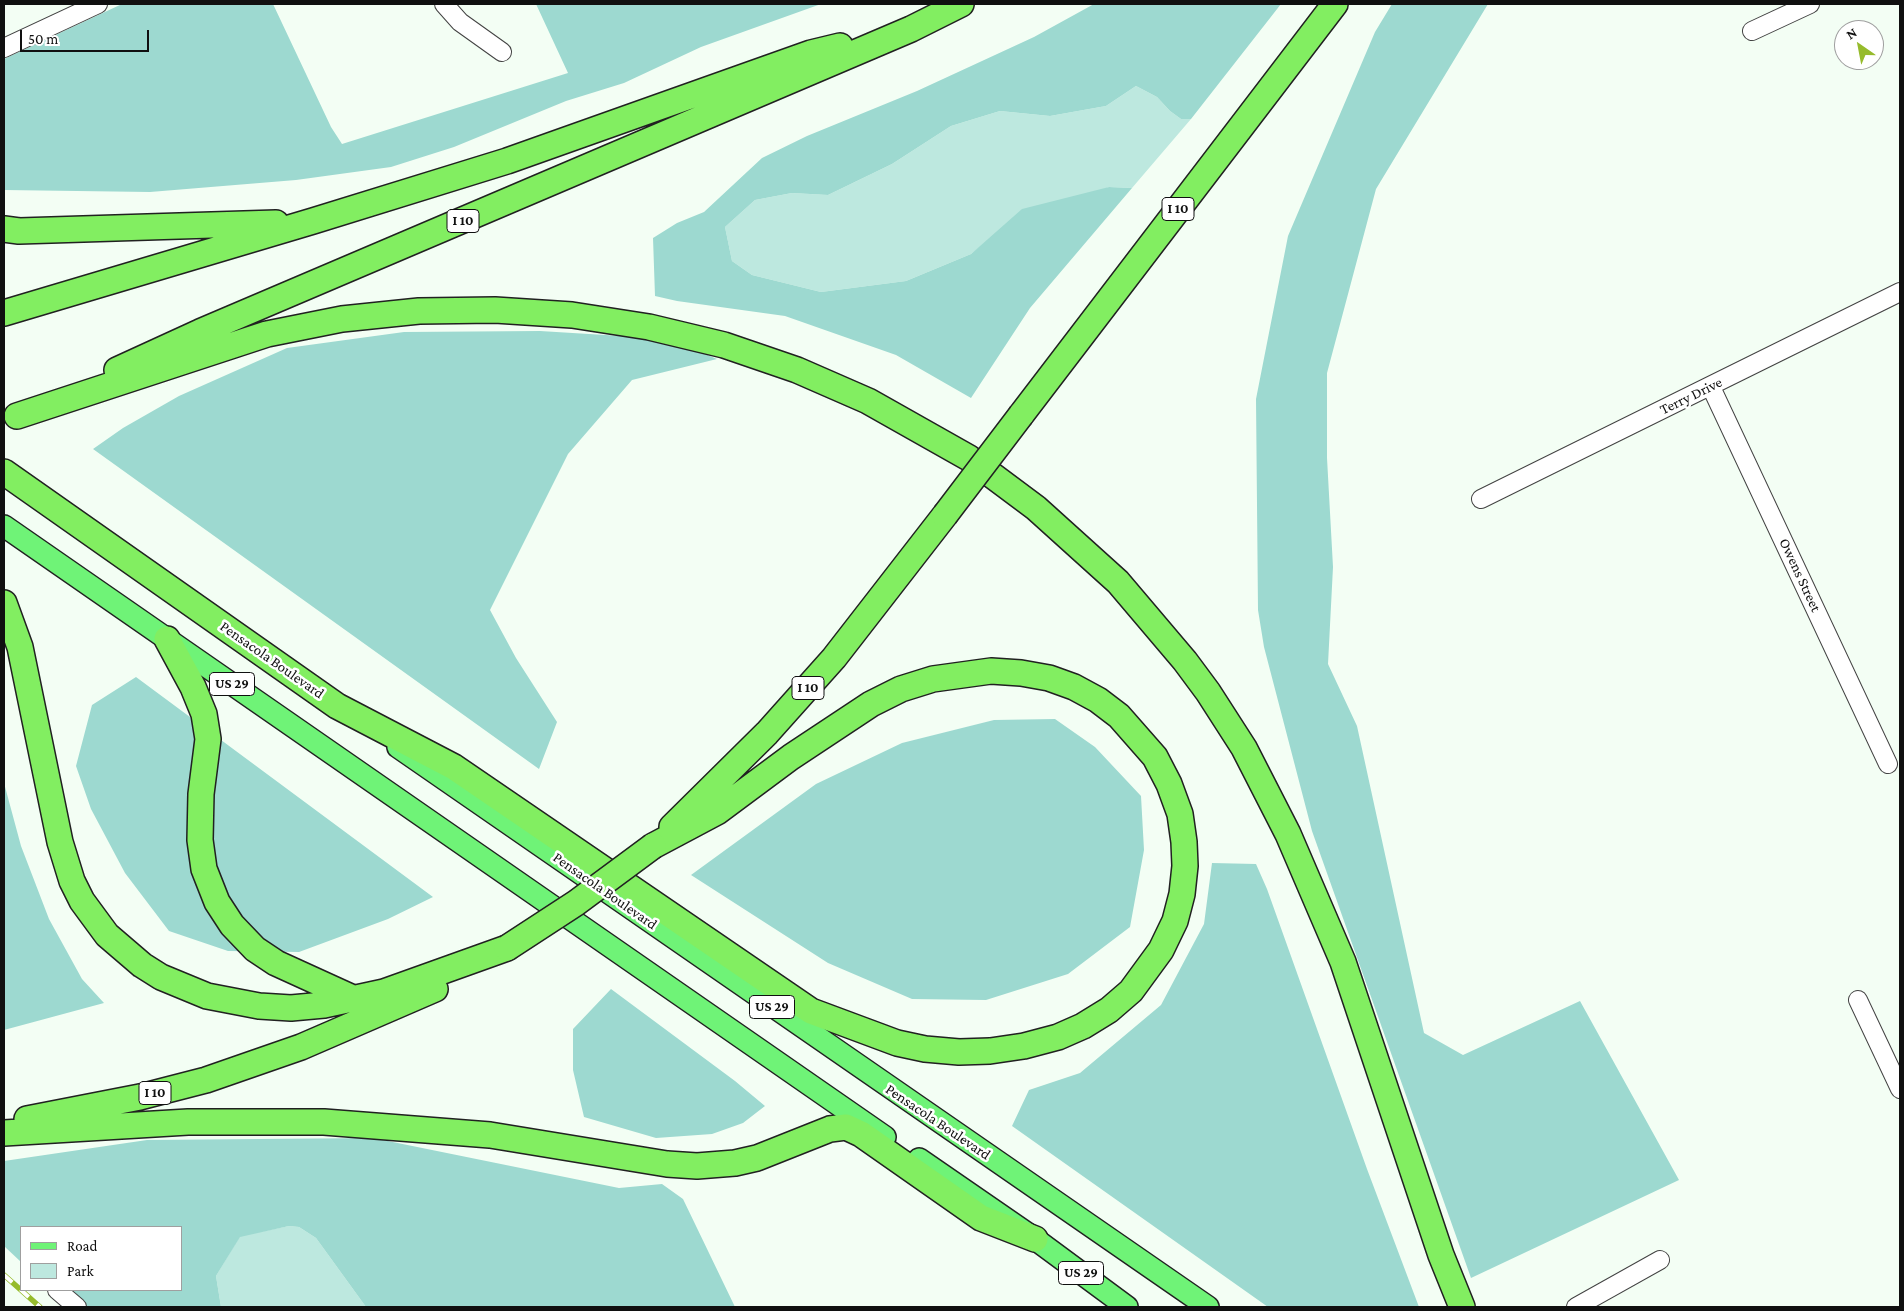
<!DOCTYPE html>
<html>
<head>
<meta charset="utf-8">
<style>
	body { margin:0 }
	#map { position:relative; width:1904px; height:1311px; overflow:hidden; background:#f3fef4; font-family:"Crimson Pro",serif }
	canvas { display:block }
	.frame { position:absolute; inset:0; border:5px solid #101010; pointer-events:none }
	.legend { position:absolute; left:20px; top:1226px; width:162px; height:65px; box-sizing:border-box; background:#fff; border:1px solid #9f9f9f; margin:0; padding:6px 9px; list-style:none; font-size:15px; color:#101010 }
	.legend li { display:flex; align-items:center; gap:10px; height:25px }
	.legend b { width:25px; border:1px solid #9f9f9f }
	.north { position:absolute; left:1834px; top:20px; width:50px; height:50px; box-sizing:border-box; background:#fff; border:1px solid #9f9f9f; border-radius:50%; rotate:327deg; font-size:14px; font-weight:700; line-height:20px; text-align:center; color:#101010 }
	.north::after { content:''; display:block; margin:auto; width:18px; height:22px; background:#96bb2c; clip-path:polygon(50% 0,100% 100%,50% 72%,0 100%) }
	.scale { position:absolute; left:20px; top:30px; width:129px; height:22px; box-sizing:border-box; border:2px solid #101010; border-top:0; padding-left:6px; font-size:15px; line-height:18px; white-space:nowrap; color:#101010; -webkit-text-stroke:4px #fff; paint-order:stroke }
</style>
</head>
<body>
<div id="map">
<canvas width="1904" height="1311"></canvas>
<div class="frame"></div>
<ul class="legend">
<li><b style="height:6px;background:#6ff377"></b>Road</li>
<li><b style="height:14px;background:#bde8df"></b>Park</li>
</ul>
<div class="north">N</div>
<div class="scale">50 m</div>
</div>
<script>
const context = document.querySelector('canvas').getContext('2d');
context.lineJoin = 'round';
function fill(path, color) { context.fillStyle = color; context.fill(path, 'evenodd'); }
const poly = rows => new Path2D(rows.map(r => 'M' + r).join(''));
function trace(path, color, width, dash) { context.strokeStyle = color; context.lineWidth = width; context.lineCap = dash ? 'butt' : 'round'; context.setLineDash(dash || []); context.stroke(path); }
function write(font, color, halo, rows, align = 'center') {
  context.font = font + ' "Crimson Pro",serif'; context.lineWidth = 5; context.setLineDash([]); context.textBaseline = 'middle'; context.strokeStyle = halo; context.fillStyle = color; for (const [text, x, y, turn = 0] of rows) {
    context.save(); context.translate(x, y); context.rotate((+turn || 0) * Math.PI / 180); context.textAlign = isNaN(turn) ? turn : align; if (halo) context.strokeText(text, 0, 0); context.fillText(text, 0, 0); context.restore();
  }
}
const green = poly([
	[1136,86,1157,97,1170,111,1181,119,1191,119,1132,188,1109,187,991,238,971,254,906,281,821,292,752,275,732,261,725,227,755,200,792,193,828,195,892,164,951,126,1000,111,1050,116,1106,106],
	[289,1226,299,1227,316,1238,366,1307,221,1307,216,1276,240,1236]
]);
const forest = poly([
	[122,4,273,4,331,127,342,144,568,73,536,4,821,4,701,47,624,83,566,101,454,147,391,167,296,180,150,192,4,190,4,59],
	[1094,4,1281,4,1191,119,1181,119,1170,111,1157,97,1136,86,1106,106,1050,116,1000,111,951,126,892,164,828,195,792,193,755,200,725,227,732,261,752,275,821,292,906,281,971,254,1022,209,1109,187,1132,188,1030,308,971,398,896,355,785,316,677,301,655,296,653,238,677,223,704,212,762,158,807,136,917,91,1034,37],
	[1392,4,1488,4,1376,189,1327,373,1327,458,1333,567,1328,664,1357,726,1424,1033,1463,1055,1580,1001,1679,1180,1471,1278,1312,831,1264,647,1258,610,1256,399,1288,236,1375,32],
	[540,331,654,338,686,346,717,359,632,380,568,454,490,610,516,658,557,722,539,769,93,449,123,428,179,396,287,348,404,332],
	[136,677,433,897,388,919,299,952,228,951,169,931,125,873,91,809,76,766,92,705],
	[1055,719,1095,747,1141,796,1144,850,1130,927,1068,974,986,1000,912,999,828,963,691,875,816,784,902,743,994,720],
	[4,783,21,846,49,919,82,979,104,1003,4,1030],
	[1212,863,1256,864,1267,889,1367,1169,1419,1307,1268,1307,1012,1126,1029,1090,1080,1073,1161,1005,1204,924],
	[611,989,735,1081,765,1106,743,1123,712,1134,656,1138,584,1117,573,1070,573,1029],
	[373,1138,619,1188,662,1184,683,1199,735,1307,366,1307,316,1238,299,1227,289,1226,240,1237,216,1276,221,1307,73,1307,53,1290,181,1290,181,1227,21,1227,21,1262,4,1246,4,1161,147,1140]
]);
const minor = poly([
	[444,4,460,22,502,52],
	[1752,31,1810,4],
	[4,48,98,4],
	[1711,387,1888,764],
	[1481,499,1900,292],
	[1858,1000,1900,1089],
	[57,1290,77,1307],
	[1576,1307,1660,1260]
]);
const major = poly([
	[4,526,885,1137],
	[398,747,1208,1307],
	[919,1159,1035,1239,1127,1307]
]);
const highway = poly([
	[4,229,19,231,276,223],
	[4,313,313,221,507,161,811,53,840,46],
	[117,370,200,332,911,29,961,4],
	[1021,415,1335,4],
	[17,416,267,334,342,319,419,311,495,310,572,315,649,327,724,345,797,370,868,401,969,458,1036,508,1118,582,1185,661,1208,692,1244,748,1288,834,1343,962,1441,1255,1462,1307],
	[4,472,337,706,454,767,811,1011,897,1043,925,1049,959,1052,990,1051,1024,1046,1058,1037,1083,1026,1109,1010,1131,991,1161,950,1175,921,1182,894,1185,866,1184,842,1180,814,1169,784,1155,757,1119,716,1098,700,1074,687,1049,678,1021,673,991,671,933,679,901,689,871,704,791,757,717,812,653,846],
	[4,603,20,647,60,842,72,881,82,901,107,935,142,965,161,977,207,996,259,1006,291,1008,324,1005,384,992,507,948],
	[167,639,193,687,204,714,208,739,201,794,200,840,204,869,217,902,232,925,255,949,276,963,355,999],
	[672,827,767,733,834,658,945,515],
	[27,1119,140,1097,206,1080,301,1047,435,989],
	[4,1133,188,1122,324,1122,490,1135,667,1164,697,1166,735,1163,757,1158,830,1129,846,1127,861,1134,981,1218,1035,1239]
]);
const rail = poly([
	[4,1275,40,1307]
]);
const highwayBridge = poly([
	[945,515,1021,415],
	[507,948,576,903,653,846]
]);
const shields = [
	[1178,209,32],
	[463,221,32],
	[232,684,45],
	[808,688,32],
	[772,1007,45],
	[155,1093,32],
	[1081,1273,45]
];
const shieldNames = [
	["I 10",1178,209],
	["I 10",463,221],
	["US 29",232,684],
	["I 10",808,688],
	["US 29",772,1007],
	["I 10",155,1093],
	["US 29",1081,1273]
];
const streetNames = [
	["Terry Drive",1691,396,-26],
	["Owens Street",1800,575,65],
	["Pensacola Boulevard",272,660,35],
	["Pensacola Boulevard",605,891,35],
	["Pensacola Boulevard",938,1122,34]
];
fill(green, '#bde8df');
fill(forest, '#9dd9d0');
trace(minor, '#434343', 20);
trace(major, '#212121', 24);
trace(highway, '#212121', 28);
trace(minor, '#fff', 18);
trace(major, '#6ff377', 21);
trace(highway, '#82ee61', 25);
trace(rail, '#96bb2c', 5.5);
trace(rail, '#fff', 4, [11]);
trace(highwayBridge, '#212121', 28, []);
trace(highwayBridge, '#82ee61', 25);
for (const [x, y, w] of shields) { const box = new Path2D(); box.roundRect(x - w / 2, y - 11.5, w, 23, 4); context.fillStyle = '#fff'; context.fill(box); trace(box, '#101010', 1); }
write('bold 14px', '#101010', null, shieldNames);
write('15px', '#101010', '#fff', streetNames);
</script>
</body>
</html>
